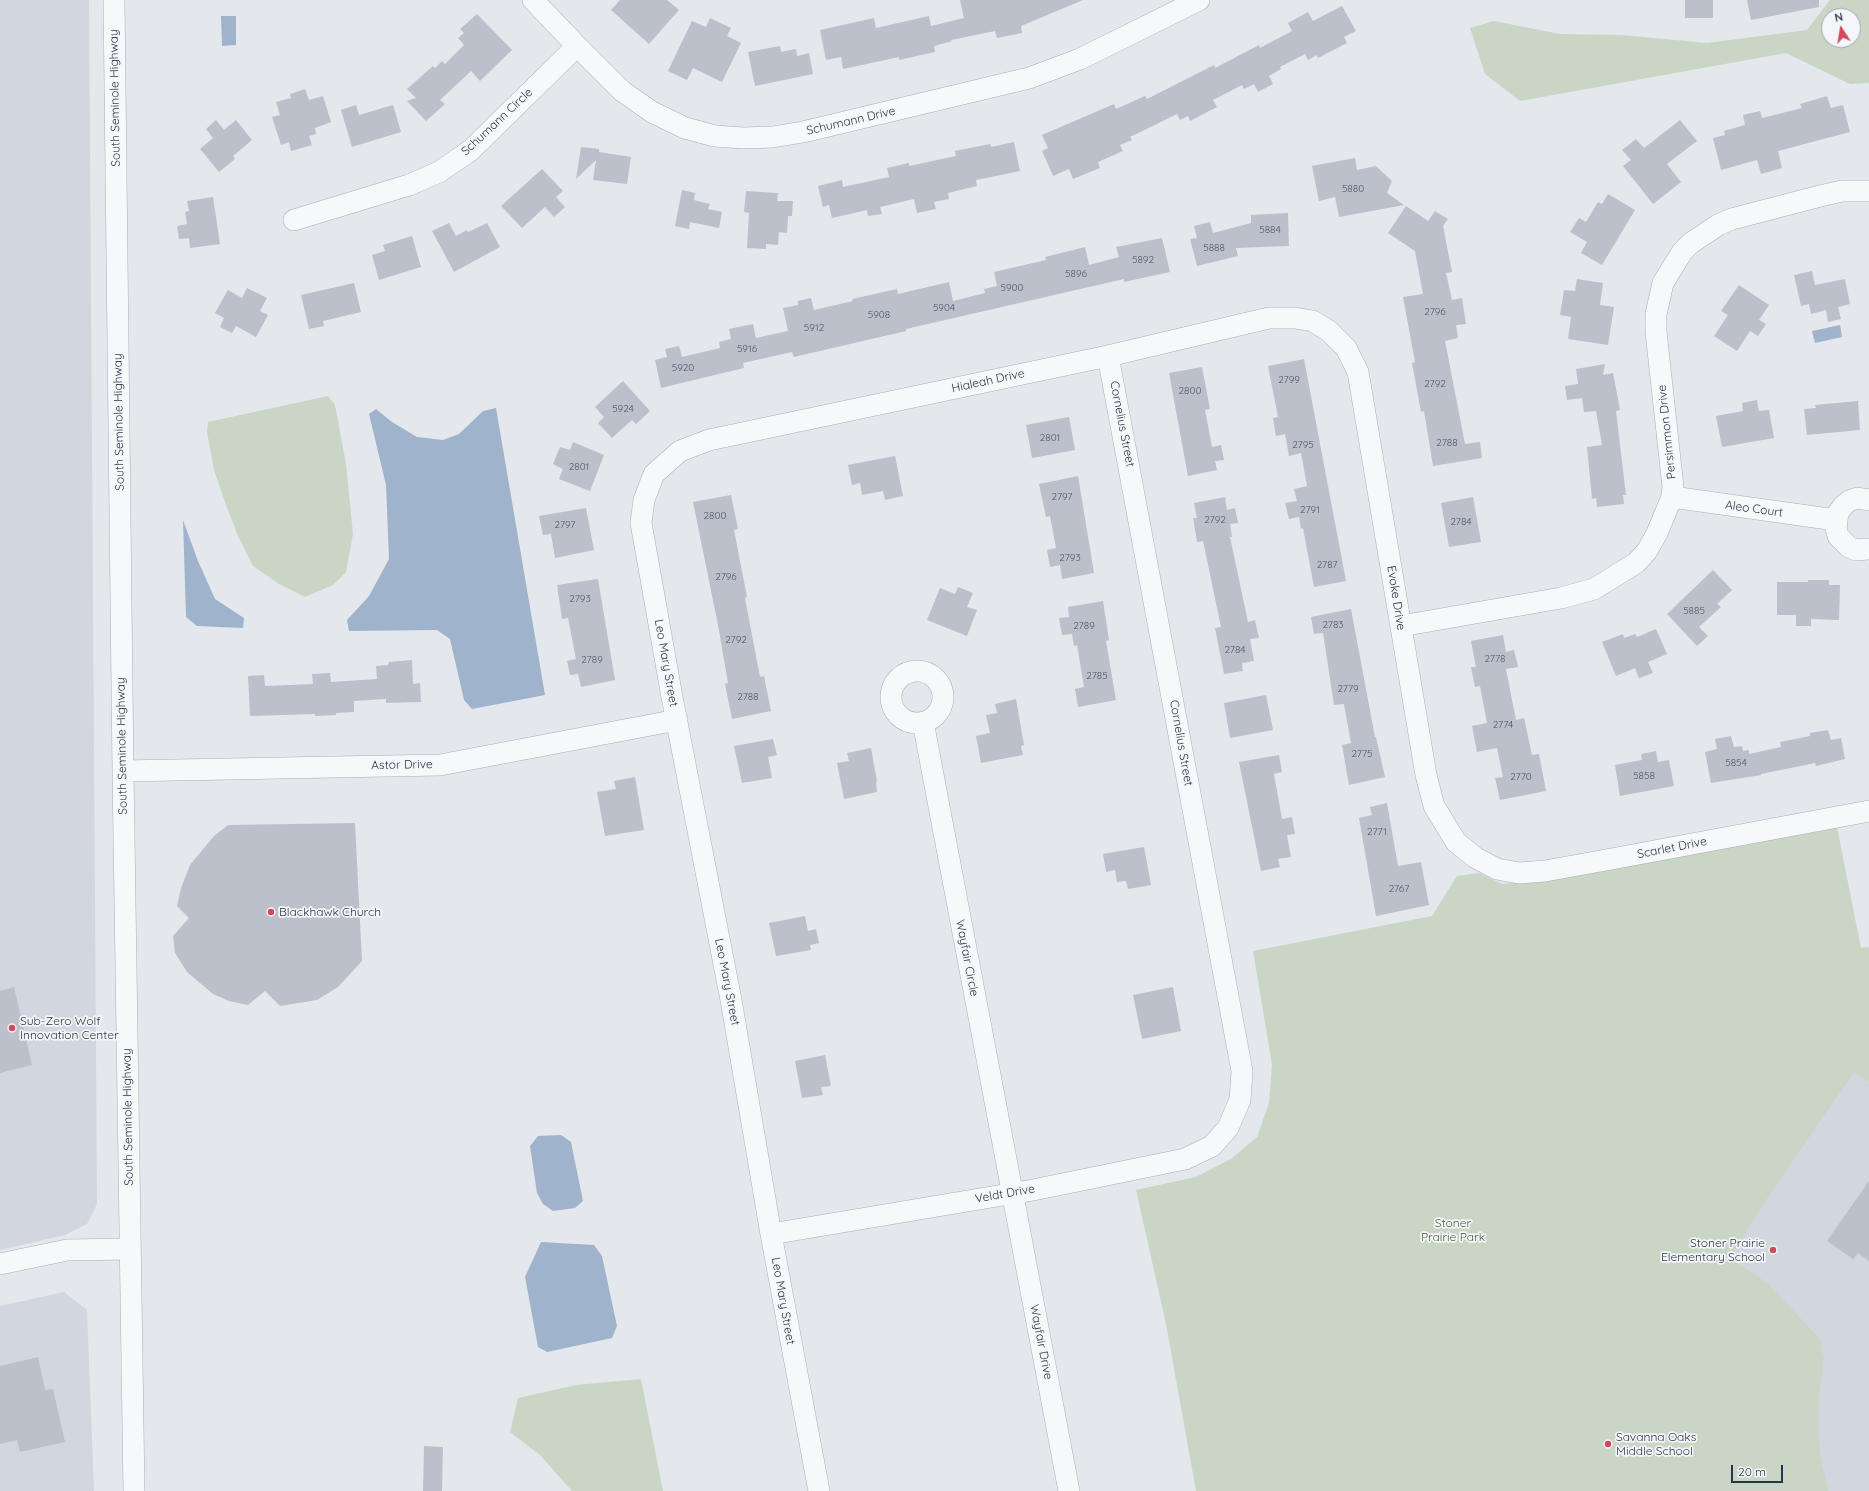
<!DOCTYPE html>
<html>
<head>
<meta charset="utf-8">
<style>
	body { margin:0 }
	#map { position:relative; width:1869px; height:1491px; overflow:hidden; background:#e4e7ec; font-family:Quicksand,sans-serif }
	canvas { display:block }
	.north { position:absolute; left:1821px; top:8px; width:40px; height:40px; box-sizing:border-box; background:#f4f6f9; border:1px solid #a4a8b1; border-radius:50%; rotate:348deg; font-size:11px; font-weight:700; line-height:16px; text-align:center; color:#2b3445 }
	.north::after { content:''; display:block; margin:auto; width:14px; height:18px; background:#d1495b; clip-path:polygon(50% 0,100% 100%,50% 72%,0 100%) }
	.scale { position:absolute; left:1731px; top:1465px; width:52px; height:18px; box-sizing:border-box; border:2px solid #2b3445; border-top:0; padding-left:5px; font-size:12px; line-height:14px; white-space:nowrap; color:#2b3445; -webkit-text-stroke:3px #f4f6f9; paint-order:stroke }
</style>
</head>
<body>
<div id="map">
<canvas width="1869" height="1491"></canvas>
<div class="north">N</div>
<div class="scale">20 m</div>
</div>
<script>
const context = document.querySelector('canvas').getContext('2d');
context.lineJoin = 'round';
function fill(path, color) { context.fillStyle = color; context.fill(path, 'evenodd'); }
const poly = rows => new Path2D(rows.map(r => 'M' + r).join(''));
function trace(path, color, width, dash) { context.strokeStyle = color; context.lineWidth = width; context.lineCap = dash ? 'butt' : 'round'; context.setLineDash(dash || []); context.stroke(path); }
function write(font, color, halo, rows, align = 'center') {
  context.font = font + ' Quicksand,sans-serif'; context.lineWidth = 3.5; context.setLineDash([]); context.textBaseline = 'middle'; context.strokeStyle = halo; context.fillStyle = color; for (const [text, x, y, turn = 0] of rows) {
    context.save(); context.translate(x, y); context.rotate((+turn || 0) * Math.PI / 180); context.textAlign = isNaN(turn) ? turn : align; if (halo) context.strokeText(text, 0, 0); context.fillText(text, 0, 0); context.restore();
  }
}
const built = poly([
	[0,0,89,0,97,1204,87,1224,65,1235,0,1250],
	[1869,947,1869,1491,1288,1491,1635,991],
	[64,1292,87,1310,94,1491,0,1491,0,1306]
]);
const green = poly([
	[1830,0,1869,0,1869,83,1850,84,1786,53,1520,101,1485,74,1470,28,1494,21,1560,34,1622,35,1707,43,1807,30],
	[1829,16,1853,16,1853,40,1829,40],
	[328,396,335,405,346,464,353,534,346,572,333,585,305,597,279,584,253,566,238,536,226,505,214,470,207,432,208,422],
	[1835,817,1861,948,1869,947,1869,1082,1854,1072,1768,1197,1730,1257,1767,1283,1820,1339,1824,1359,1819,1393,1818,1425,1820,1454,1828,1491,1196,1491,1166,1324,1136,1190,1196,1177,1231,1159,1257,1137,1269,1103,1272,1065,1253,951,1432,916,1457,876,1479,873,1502,884,1534,881],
	[641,1379,663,1491,572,1491,540,1455,510,1432,518,1398,576,1385]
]);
const water = poly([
	[221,16,236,16,236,45,222,46],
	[1840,325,1842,337,1815,343,1812,331],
	[496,408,545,695,472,709,464,700,450,639,437,630,349,631,347,620,369,596,389,559,386,485,369,414,376,409,392,422,417,437,443,440,459,434,483,411],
	[183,520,198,561,215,599,244,618,243,628,197,626,186,617],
	[561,1135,571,1142,583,1201,575,1208,553,1211,543,1204,537,1193,530,1146,538,1136],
	[541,1242,594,1245,602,1256,617,1326,612,1338,547,1352,538,1347,525,1277]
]);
const building = poly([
	[620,0,667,0,679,10,649,44,611,10],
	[960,0,1083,0,1021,26,1022,33,997,38,995,31,951,40,952,41,934,46,935,52,899,60,899,57,843,69,841,57,826,60,820,30,874,18,876,28,929,16,931,26,964,18],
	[1685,0,1713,0,1713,18,1685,18],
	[1747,0,1819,0,1819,7,1751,20],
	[1342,6,1356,31,1344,37,1347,43,1318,58,1317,55,1308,60,1305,54,1280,67,1281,69,1269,76,1273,84,1258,92,1254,84,1244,89,1242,85,1213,100,1217,107,1190,121,1188,116,1180,120,1177,114,1130,137,1132,140,1120,145,1123,151,1098,162,1100,168,1073,179,1069,169,1053,176,1042,151,1048,148,1042,135,1114,104,1116,109,1145,96,1147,99,1214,65,1215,68,1259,45,1260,48,1292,31,1288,23,1308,12,1313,21],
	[477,14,512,50,480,81,471,71,440,100,445,104,426,121,407,101,416,98,407,89,433,66,435,68,442,61,445,64,464,45,458,38,464,33,460,29],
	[710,18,731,28,727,36,741,43,722,82,693,68,687,80,668,71,692,21,706,27],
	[780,46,781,52,796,49,797,56,809,53,813,74,755,86,748,52],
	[305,89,309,100,323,96,331,122,315,128,316,134,309,136,312,145,291,151,289,142,281,145,272,117,280,115,276,102,291,98,290,94],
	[1827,96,1831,108,1843,105,1850,132,1778,151,1782,168,1761,174,1757,160,1721,170,1713,138,1725,135,1724,131,1745,125,1743,115,1760,111,1762,118,1802,108,1800,104],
	[356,105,359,115,393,105,401,132,352,147,341,110],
	[216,120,224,130,236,120,252,140,233,156,235,159,219,172,200,149,213,138,206,129],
	[1680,120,1697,141,1667,164,1681,182,1653,204,1623,166,1631,160,1622,150,1636,139,1644,148],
	[1014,142,1020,171,976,180,977,186,948,193,949,199,934,202,936,209,917,213,914,199,880,207,882,214,868,216,867,210,832,218,829,205,823,207,818,186,842,180,843,187,889,177,887,168,909,163,909,166,956,156,955,151,990,144,991,147],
	[581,147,599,149,599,152,631,157,627,184,593,180,596,160,576,179],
	[1355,158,1357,170,1376,166,1392,181,1387,193,1404,205,1339,217,1335,197,1319,201,1312,166],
	[542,169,563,191,556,197,565,207,554,217,545,207,522,228,501,206],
	[682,190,695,193,694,200,710,204,708,209,722,212,719,228,690,222,689,229,675,226],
	[746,191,778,193,777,201,793,201,792,216,788,216,787,233,779,232,778,245,766,244,766,249,747,248,749,213,744,212],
	[1608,194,1635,210,1602,265,1581,253,1587,242,1570,232,1579,218,1586,222,1598,202,1602,204],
	[213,197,220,244,190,248,189,238,179,239,177,226,187,224,185,212,189,211,187,201],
	[1406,206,1428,221,1435,211,1448,219,1443,226,1452,272,1446,273,1452,300,1462,298,1466,324,1456,325,1458,338,1445,341,1465,444,1480,442,1482,458,1433,466,1424,411,1421,412,1412,363,1415,362,1403,297,1423,294,1415,251,1388,233],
	[1288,213,1289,246,1236,248,1238,256,1197,266,1190,239,1197,238,1194,226,1210,222,1213,233,1251,223,1251,215],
	[449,223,456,236,467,230,468,232,487,223,500,247,454,272,432,231],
	[412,236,421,267,379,280,372,255,385,251,383,245],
	[1162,238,1170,272,1124,282,1124,279,906,329,906,331,794,357,792,352,743,363,744,368,661,388,655,360,667,357,665,349,679,346,682,357,720,348,719,342,731,339,729,329,753,324,756,338,788,331,783,308,798,305,798,301,811,298,814,310,853,301,852,299,897,289,898,294,949,282,953,301,985,293,984,289,997,286,994,272,1046,260,1045,257,1085,247,1089,265,1119,257,1116,247],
	[1812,271,1815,285,1845,279,1850,304,1838,307,1841,319,1828,322,1826,310,1811,314,1809,304,1801,306,1794,275],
	[1577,279,1603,283,1600,305,1614,307,1608,345,1568,339,1571,317,1560,315,1564,290,1575,291],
	[354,283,361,312,323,321,324,326,309,329,301,295],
	[1739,285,1769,305,1759,320,1766,324,1758,336,1750,331,1737,351,1714,336,1728,315,1721,311],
	[247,288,267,298,260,311,268,315,256,337,236,326,232,333,220,327,224,318,215,313,228,290,242,298],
	[1304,359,1346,581,1314,587,1303,528,1301,529,1299,517,1289,519,1285,503,1297,501,1294,489,1307,486,1301,453,1289,456,1285,434,1276,436,1273,418,1278,417,1268,366],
	[1605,364,1603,375,1613,373,1620,410,1616,411,1626,495,1623,495,1624,504,1597,507,1596,498,1592,499,1587,447,1602,445,1596,411,1584,412,1582,398,1567,400,1565,386,1578,384,1576,369],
	[1202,367,1210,409,1205,410,1212,447,1221,445,1224,460,1215,461,1217,470,1188,476,1169,373],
	[623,381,650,411,636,424,632,420,612,438,598,423,604,417,595,407],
	[1757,400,1759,411,1769,410,1774,438,1722,447,1716,416,1743,411,1742,403],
	[1858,401,1860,430,1807,435,1804,409,1816,408,1815,405],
	[1069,417,1075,450,1032,458,1026,425],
	[573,442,604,455,590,491,559,479,563,469,553,464,560,447,570,450],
	[895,456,903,496,885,500,883,491,862,495,860,483,852,485,848,465],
	[1078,476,1094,573,1062,579,1060,565,1050,567,1047,550,1056,548,1050,516,1046,517,1039,484],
	[731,495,738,529,734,530,747,597,745,598,760,677,764,676,771,711,732,719,725,684,728,683,718,625,693,502],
	[1225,497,1227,510,1235,508,1238,523,1230,524,1232,537,1230,537,1248,622,1255,620,1259,638,1250,639,1254,661,1242,663,1243,671,1224,674,1215,628,1221,627,1203,541,1197,542,1193,518,1197,518,1194,503],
	[1473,497,1481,542,1449,547,1441,503],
	[586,508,594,550,555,558,551,534,543,535,539,516],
	[1713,570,1732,590,1717,604,1721,607,1699,627,1708,636,1697,646,1667,614],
	[598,579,615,680,581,687,578,674,570,675,567,661,576,659,568,618,562,619,557,585],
	[1808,580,1829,580,1829,585,1840,585,1839,620,1811,619,1811,626,1796,626,1796,615,1777,615,1777,582,1808,582],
	[958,587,973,593,967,607,977,610,967,636,927,620,940,588,955,594],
	[1103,601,1109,640,1106,641,1116,700,1078,707,1075,689,1084,687,1077,645,1074,646,1072,634,1062,635,1059,618,1069,617,1068,607],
	[1351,609,1375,737,1376,737,1385,777,1349,785,1342,745,1351,743,1344,704,1334,705,1323,633,1314,634,1311,617],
	[1656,629,1667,654,1648,662,1653,673,1639,678,1635,668,1616,676,1602,642,1623,634,1624,638,1635,634,1637,637],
	[1503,635,1506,652,1514,650,1518,667,1506,669,1516,720,1524,718,1532,755,1539,754,1546,791,1500,800,1495,778,1503,777,1497,748,1477,752,1472,726,1487,723,1480,686,1475,687,1471,667,1476,667,1471,641],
	[412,660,413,684,420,683,421,702,386,703,386,699,354,701,354,712,336,713,336,715,315,716,315,714,250,716,248,676,264,675,265,686,313,684,312,674,330,673,331,682,377,679,376,666,388,665,389,662],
	[1266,695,1273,730,1230,738,1224,703],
	[1016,699,1024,745,1021,746,1023,755,981,763,976,736,990,733,986,715,997,713,995,704],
	[1828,730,1831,740,1841,738,1845,759,1816,766,1815,763,1761,774,1761,775,1711,783,1705,752,1717,749,1715,739,1731,736,1734,747,1742,746,1743,751,1749,750,1749,754,1781,747,1780,742,1810,736,1810,733],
	[773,739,777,755,768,757,772,778,742,783,734,746],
	[871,748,877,782,876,782,877,792,844,799,837,763,849,761,847,753],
	[1656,751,1658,762,1669,760,1674,786,1620,796,1615,765,1642,760,1641,754],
	[1279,755,1282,772,1274,774,1282,819,1292,817,1295,834,1287,835,1291,857,1278,859,1280,867,1261,871,1239,762],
	[635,777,644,830,605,836,597,792,616,789,614,781],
	[1387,803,1398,866,1421,862,1429,905,1376,916,1359,818,1372,815,1370,807],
	[355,823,362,961,338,987,317,1000,280,1006,265,991,248,1005,229,1001,213,994,187,972,175,953,173,936,189,918,177,906,181,888,190,865,214,836,228,825],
	[1144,847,1151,885,1128,889,1126,881,1117,882,1115,870,1106,872,1103,854],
	[805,916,808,931,816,929,819,943,810,945,811,950,776,956,769,923],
	[14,987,32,1065,0,1073,0,991],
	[1173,987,1181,1031,1142,1039,1133,995],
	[825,1055,831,1086,821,1087,823,1095,802,1098,795,1061],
	[1869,1181,1869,1261,1858,1253,1853,1259,1827,1241],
	[38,1357,45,1390,53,1389,65,1442,20,1452,17,1440,0,1444,0,1366],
	[424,1446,443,1447,442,1491,423,1491]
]);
const minor = poly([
	[114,0,123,771,134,1491],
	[533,0,577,46,622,91,652,112,685,128,715,136,743,138,773,137,803,132,1029,78,1080,59,1199,0],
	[294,220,409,185,439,172,471,150,577,46],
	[1672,497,1836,520],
	[1869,500,1857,498,1849,501,1843,506,1838,513,1836,528,1838,536,1849,547,1856,550,1869,549],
	[1401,626,1561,598,1594,589,1636,563,1647,551,1657,533,1672,497,1673,487,1656,332,1656,314,1663,283,1682,252,1691,243,1718,225,1732,219,1820,196,1842,191,1869,191],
	'891 697a26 26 0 1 1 52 0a26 26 0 1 1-52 0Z',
	[923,722,1069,1491],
	[123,771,440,765,677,720],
	[771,1234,1033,1190,1185,1159,1212,1146,1228,1128,1240,1100,1242,1071,1108,356],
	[0,1264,67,1250,130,1249],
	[819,1491,771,1234,731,1000,672,697,641,523,644,500,654,474,680,451,709,440,1108,356,1269,318,1295,318,1313,321,1329,331,1346,348,1358,372,1426,775,1434,806,1456,842,1476,858,1497,869,1519,873,1545,871,1606,860,1869,811]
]);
const markers = [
	[271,912,4,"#d1495b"],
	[12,1028,4,"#d1495b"],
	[1773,1250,4,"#d1495b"],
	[1608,1444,4,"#d1495b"]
];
const numberNames = [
	["5880",1353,189],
	["5884",1270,230],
	["5888",1214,248],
	["5892",1143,260],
	["5896",1076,274],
	["5900",1012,288],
	["5904",944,308],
	["2796",1435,312],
	["5908",879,315],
	["5912",814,328],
	["5916",747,349],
	["5920",683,368],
	["2799",1289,380],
	["2792",1435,384],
	["2800",1190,391],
	["5924",623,409],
	["2801",1050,438],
	["2788",1447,443],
	["2795",1303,445],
	["2801",579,467],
	["2797",1062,497],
	["2791",1310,510],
	["2800",715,516],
	["2792",1215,520],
	["2784",1461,522],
	["2797",565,525],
	["2793",1070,558],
	["2787",1327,565],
	["2796",726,577],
	["2793",580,599],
	["5885",1694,611],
	["2783",1333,625],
	["2789",1084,626],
	["2792",736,640],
	["2784",1235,650],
	["2778",1495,659],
	["2789",592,660],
	["2785",1097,676],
	["2779",1348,689],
	["2788",748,697],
	["2774",1503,725],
	["2775",1362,754],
	["5854",1736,763],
	["5858",1644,776],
	["2770",1521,777],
	["2771",1377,832],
	["2767",1399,889]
];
const streetNames = [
	["South Seminole Highway",115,98,-91],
	["Schumann Drive",851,121,-13],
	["Schumann Circle",497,122,-43],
	["Hialeah Drive",988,381,-12],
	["South Seminole Highway",119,422,-91],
	["Cornelius Street",1122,424,79],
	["Persimmon Drive",1667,432,-96],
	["Aleo Court",1754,509,8],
	["Evoke Drive",1396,598,81],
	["Leo Mary Street",666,663,80],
	["Cornelius Street",1181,743,80],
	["South Seminole Highway",122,746,-91],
	["Astor Drive",402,765,-1],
	["Scarlet Drive",1672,848,-11],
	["Wayfair Circle",967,958,79],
	["Leo Mary Street",727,982,79],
	["South Seminole Highway",128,1117,-91],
	["Veldt Drive",1005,1194,-10],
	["Leo Mary Street",783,1301,80],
	["Wayfair Drive",1041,1342,79]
];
const poiNames = [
	["Blackhawk Church",279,912],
	["Sub-Zero Wolf",20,1021],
	["Innovation Center",20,1035],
	["Stoner Prairie",1765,1243,"right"],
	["Elementary School",1765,1257,"right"],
	["Savanna Oaks",1616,1437],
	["Middle School",1616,1451]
];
const parkNames = [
	["Stoner",1453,1223],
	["Prairie Park",1453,1237]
];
fill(built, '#d2d6de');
fill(green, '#c9d6c5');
fill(water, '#9fb4cc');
fill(building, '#bbc0ca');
trace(minor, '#a9aeb7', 22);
trace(minor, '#f7f8fa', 21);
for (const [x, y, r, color] of markers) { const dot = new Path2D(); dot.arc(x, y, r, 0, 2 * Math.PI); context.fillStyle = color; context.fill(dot); trace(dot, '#f4f6f9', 1.5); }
write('10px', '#4f5766', null, numberNames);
write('12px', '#2b3445', '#f4f6f9', streetNames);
write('12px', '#2b3445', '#f4f6f9', poiNames, 'left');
write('12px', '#3f6138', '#f4f6f9', parkNames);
</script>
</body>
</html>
